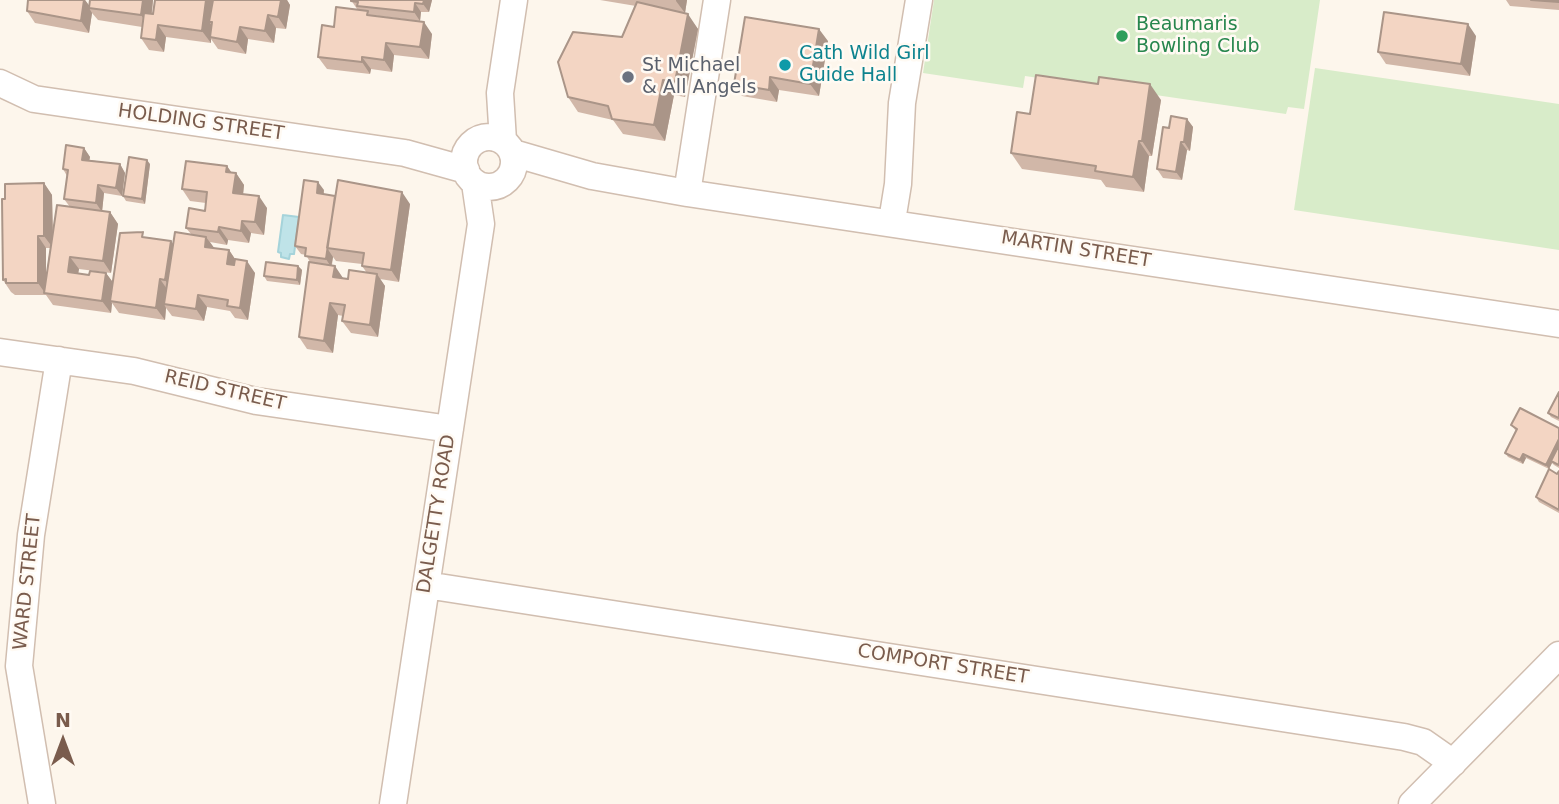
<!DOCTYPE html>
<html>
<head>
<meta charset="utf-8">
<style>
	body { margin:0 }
	#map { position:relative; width:1559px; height:804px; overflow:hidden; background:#fdf6ec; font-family:"DejaVu Sans",sans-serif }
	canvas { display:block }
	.north { position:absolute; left:28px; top:706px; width:70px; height:70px; -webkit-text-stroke:5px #fffaf3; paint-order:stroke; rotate:0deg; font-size:19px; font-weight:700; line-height:28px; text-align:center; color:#7a5c4d }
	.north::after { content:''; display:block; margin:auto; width:24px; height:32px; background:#7a5c4d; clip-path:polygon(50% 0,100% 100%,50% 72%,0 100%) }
</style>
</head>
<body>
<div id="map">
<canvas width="1559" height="804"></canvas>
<div class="north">N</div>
</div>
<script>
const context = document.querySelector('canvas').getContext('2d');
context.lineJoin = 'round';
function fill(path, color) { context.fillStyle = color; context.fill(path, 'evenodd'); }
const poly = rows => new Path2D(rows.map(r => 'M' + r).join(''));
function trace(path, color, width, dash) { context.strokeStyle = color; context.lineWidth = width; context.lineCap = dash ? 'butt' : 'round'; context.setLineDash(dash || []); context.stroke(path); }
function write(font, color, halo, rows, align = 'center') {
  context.font = font + ' "DejaVu Sans",sans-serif'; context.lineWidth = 5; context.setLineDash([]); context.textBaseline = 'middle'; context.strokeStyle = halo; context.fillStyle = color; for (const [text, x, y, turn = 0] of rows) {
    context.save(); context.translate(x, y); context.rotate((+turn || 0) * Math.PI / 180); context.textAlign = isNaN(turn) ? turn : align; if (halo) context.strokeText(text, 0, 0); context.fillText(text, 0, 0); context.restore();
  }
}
const green = poly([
	[934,0,1320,0,1304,109,1288,107,1286,114,1025,76,1023,88,923,73],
	[1315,68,1559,104,1559,250,1294,210]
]);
const water = poly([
	[283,215,299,217,294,254,290,254,289,259,281,257,281,253,278,252,283,215]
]);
const minor = poly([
	[0,83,34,99,405,153,466,170],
	'464 162a25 25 0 1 1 50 0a25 25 0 1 1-50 0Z',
	[503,141,500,93,514,0],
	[513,153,592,176,687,193,1559,324],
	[687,193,717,0],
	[892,221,898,184,902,103,919,0],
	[0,352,134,371,256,401,450,429],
	[426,585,1404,737,1423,742,1453,763],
	[42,804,19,666,31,535,59,360],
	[393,804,481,224,475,183],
	[1412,804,1559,655]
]);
const wall = poly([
	[28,0,85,0,89,6,90,0,153,0,152,14,281,0,287,0,290,5,286,29,276,28,274,43,248,39,246,54,218,49,211,39,211,43,166,37,164,52,149,50,141,38,142,27,98,20,92,13,89,33,35,23,27,11],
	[351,0,432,0,429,12,421,12,420,21,371,15,432,34,429,59,394,55,392,72,371,69,370,74,327,69,318,57,334,27,357,9],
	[600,0,687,0,685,13,698,29,685,97,674,95,665,141,623,134,613,120,578,112,568,97,622,37,636,6],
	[1506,0,1559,0,1559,10,1510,6],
	[1476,36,1470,76,1386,64,1378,52],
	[828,41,819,96,779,90,777,102,742,96,734,84],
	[1161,100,1152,156,1149,156,1144,192,1106,187,1101,180,1022,169,1011,153],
	[1187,119,1193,127,1190,151,1187,150,1182,180,1163,178,1157,169,1169,128],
	[84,148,90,157,89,160,120,164,125,173,122,196,104,193,102,211,110,212,118,224,111,273,79,269,78,274,89,275,106,273,113,283,146,237,171,241,173,244,191,234,186,228,205,211,206,203,190,201,182,189,227,166,232,173,236,173,244,185,243,194,267,208,264,235,251,233,249,243,228,240,227,245,210,242,214,248,229,250,235,259,255,273,248,320,235,318,230,311,207,307,204,321,172,316,166,308,165,320,119,313,112,303,111,313,53,305,46,295,15,295,11,292,3,280,5,199,44,183,52,195,53,233,70,207,64,199,67,176,63,169],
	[46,248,50,248,46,277],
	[150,164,145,204,126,201,123,196],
	[324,190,324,194,336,197,410,204,399,282,380,279,385,286,378,337,351,333,342,321,343,316,338,315,333,353,307,349,299,337,310,262,306,255,301,254,295,246],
	[333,257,336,261,362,264,362,266,367,273,348,279,343,278,332,265],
	[298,266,302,270,300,285,267,281,264,276],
	[1559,392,1559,421,1551,417,1548,413],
	[1511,425,1559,428,1559,468,1554,465,1552,463,1549,469,1526,458,1523,464,1508,457,1505,453,1516,431],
	[1559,471,1559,513,1539,502,1536,497]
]);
const shadedWall = poly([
	[83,0,85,0,91,8,89,8,92,13,89,33,81,21],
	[143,0,153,0,150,28,141,15],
	[206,0,216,0,212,22,209,22,213,27,210,37,211,39,211,43,202,31],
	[281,0,287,0,290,5,286,29,278,17],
	[424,0,432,0,429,12,423,4],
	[676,0,687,0,685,13,676,1],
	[415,3,421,12,420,21,414,12],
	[688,14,698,29,685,97,675,82],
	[268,15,276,28,274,43,265,31],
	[424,22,432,34,429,59,420,47],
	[1468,24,1476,36,1470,76,1461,64],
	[158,25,166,37,164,52,156,40],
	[240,27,248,39,246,54,237,42],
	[819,29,828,41,819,96,810,84],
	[386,43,394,55,392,72,384,60],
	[362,57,371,69,370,74,362,62],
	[770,77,779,90,777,102,769,90],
	[663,80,674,95,665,141,654,125],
	[1150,84,1161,100,1152,156,1142,141],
	[1187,119,1193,127,1190,151,1184,142],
	[1139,141,1149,156,1144,192,1133,177],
	[1181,142,1187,150,1182,180,1176,172],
	[84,148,90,157,88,168,82,160],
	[147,160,150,164,145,204,142,199],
	[120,164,125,173,122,196,116,188],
	[227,166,235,178,236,173,244,185,242,205,233,193,226,172],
	[318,182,324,190,322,202,317,193],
	[44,183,52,195,53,248,44,236],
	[98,185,104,193,102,212,96,203],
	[402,192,410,204,399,282,391,270],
	[259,196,267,208,264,235,255,222],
	[335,196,340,204,327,248,333,257,331,267,326,259],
	[110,212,118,224,111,273,103,261],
	[242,221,251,233,249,243,241,231],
	[219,227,228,240,227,245,218,232],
	[38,236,46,248,46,293,45,293,38,283],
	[206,237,215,249,205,247],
	[171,241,179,253,174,292,165,280],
	[229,250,237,262,235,276,227,264],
	[70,257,79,269,76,284,68,272],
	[247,261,255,273,248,320,240,308],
	[298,266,302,270,300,285,297,280],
	[335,266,343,278,333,277],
	[106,273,115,285,110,301,112,303,111,313,102,301],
	[377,274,385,286,378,337,370,325],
	[160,279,169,292,164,304,166,308,165,320,156,308],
	[198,295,207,307,204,321,196,309],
	[330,303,338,315,333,353,324,341],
	[1559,439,1559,449,1551,461,1552,463,1549,469,1546,465],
	[1523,454,1526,458,1523,464,1520,460]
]);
const building = poly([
	[28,0,84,0,81,21,27,11,28,0],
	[90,0,143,0,141,15,89,8,90,0],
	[155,0,206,0,202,31,158,25,156,40,141,38,144,13,153,14,155,0],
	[213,0,281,0,278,17,268,15,265,31,240,27,237,42,210,37,212,22,209,22,213,0],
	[351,0,424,0,423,4,415,3,414,12,357,6,358,2,351,1,351,0],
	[1531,0,1559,0,1559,2,1531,0],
	[637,2,688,14,675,82,663,80,654,125,612,119,608,106,568,97,558,62,573,32,622,37,637,2],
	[336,7,368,11,367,15,424,22,420,47,386,43,384,60,362,57,362,62,318,57,322,25,334,27,336,7],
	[1384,12,1468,24,1461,64,1378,52,1384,12],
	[745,17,819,29,810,84,770,77,769,90,734,84,745,17],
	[1036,75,1098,84,1099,77,1150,84,1142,141,1139,141,1133,177,1095,171,1096,166,1011,153,1017,112,1030,114,1036,75],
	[1171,116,1187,119,1184,142,1181,142,1176,172,1157,169,1163,127,1169,128,1171,116],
	[66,145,84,148,82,160,120,164,116,188,98,185,96,203,64,199,68,170,63,169,66,145],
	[129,157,147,160,142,199,123,196,129,157],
	[186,161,227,166,226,172,236,173,233,193,259,196,255,222,242,221,241,231,219,227,218,232,186,228,189,208,205,211,207,192,182,189,186,161],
	[304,180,318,182,317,193,335,196,326,259,305,256,306,248,295,246,304,180],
	[338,180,402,192,391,270,362,266,364,253,327,248,338,180],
	[44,183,44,236,38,236,38,283,6,283,6,279,3,280,2,199,5,199,5,184,44,183],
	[57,205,110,212,103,261,70,257,68,272,89,275,90,271,106,273,102,301,44,293,57,205],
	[143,232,142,237,171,241,165,280,160,279,156,308,110,301,120,233,143,232],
	[175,232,206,237,205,247,229,250,227,264,234,265,235,259,247,261,240,308,227,306,228,300,198,295,196,309,164,304,175,232],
	[266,262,298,266,297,280,264,276,266,262],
	[309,262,335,266,333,277,348,279,349,270,377,274,370,325,342,321,345,305,330,303,324,341,299,337,309,262],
	[1559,392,1559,418,1548,413,1559,392],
	[1520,408,1559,428,1559,439,1546,465,1523,454,1520,460,1505,453,1517,429,1511,425,1520,408],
	[1559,445,1559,465,1551,461,1559,445],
	[1549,469,1557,474,1559,471,1559,510,1536,497,1549,469]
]);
const markers = [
	[1122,36,7,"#2e9e5b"],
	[785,65,7,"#0f9aa8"],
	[628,77,7,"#6b7280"]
];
const leisureNames = [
	["Beaumaris",1136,25],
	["Bowling Club",1136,47]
];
const cultureNames = [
	["Cath Wild Girl",799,54],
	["Guide Hall",799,76]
];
const worshipNames = [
	["St Michael",642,66],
	["& All Angels",642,88]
];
const streetNames = [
	["HOLDING STREET",201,123,8],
	["MARTIN STREET",1076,250,9],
	["REID STREET",225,391,13],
	["DALGETTY ROAD",437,514,-81],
	["WARD STREET",28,582,-84],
	["COMPORT STREET",943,665,9]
];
fill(green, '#d8ecc9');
fill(water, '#bfe3e8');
trace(water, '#a5d3da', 2);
trace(minor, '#d1beb0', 29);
trace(minor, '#fff', 26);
fill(wall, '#d1b7a8');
fill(shadedWall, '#aa9588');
fill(building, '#f3d5c3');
trace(building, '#aa9588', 2);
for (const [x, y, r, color] of markers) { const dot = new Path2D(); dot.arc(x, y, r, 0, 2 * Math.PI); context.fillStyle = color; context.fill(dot); trace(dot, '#fffaf3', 2.5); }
write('19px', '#27864d', '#fffaf3', leisureNames, 'left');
write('19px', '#0d838f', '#fffaf3', cultureNames, 'left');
write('19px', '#5b616d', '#fffaf3', worshipNames, 'left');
write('19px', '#7a5c4d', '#fffaf3', streetNames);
</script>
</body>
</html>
